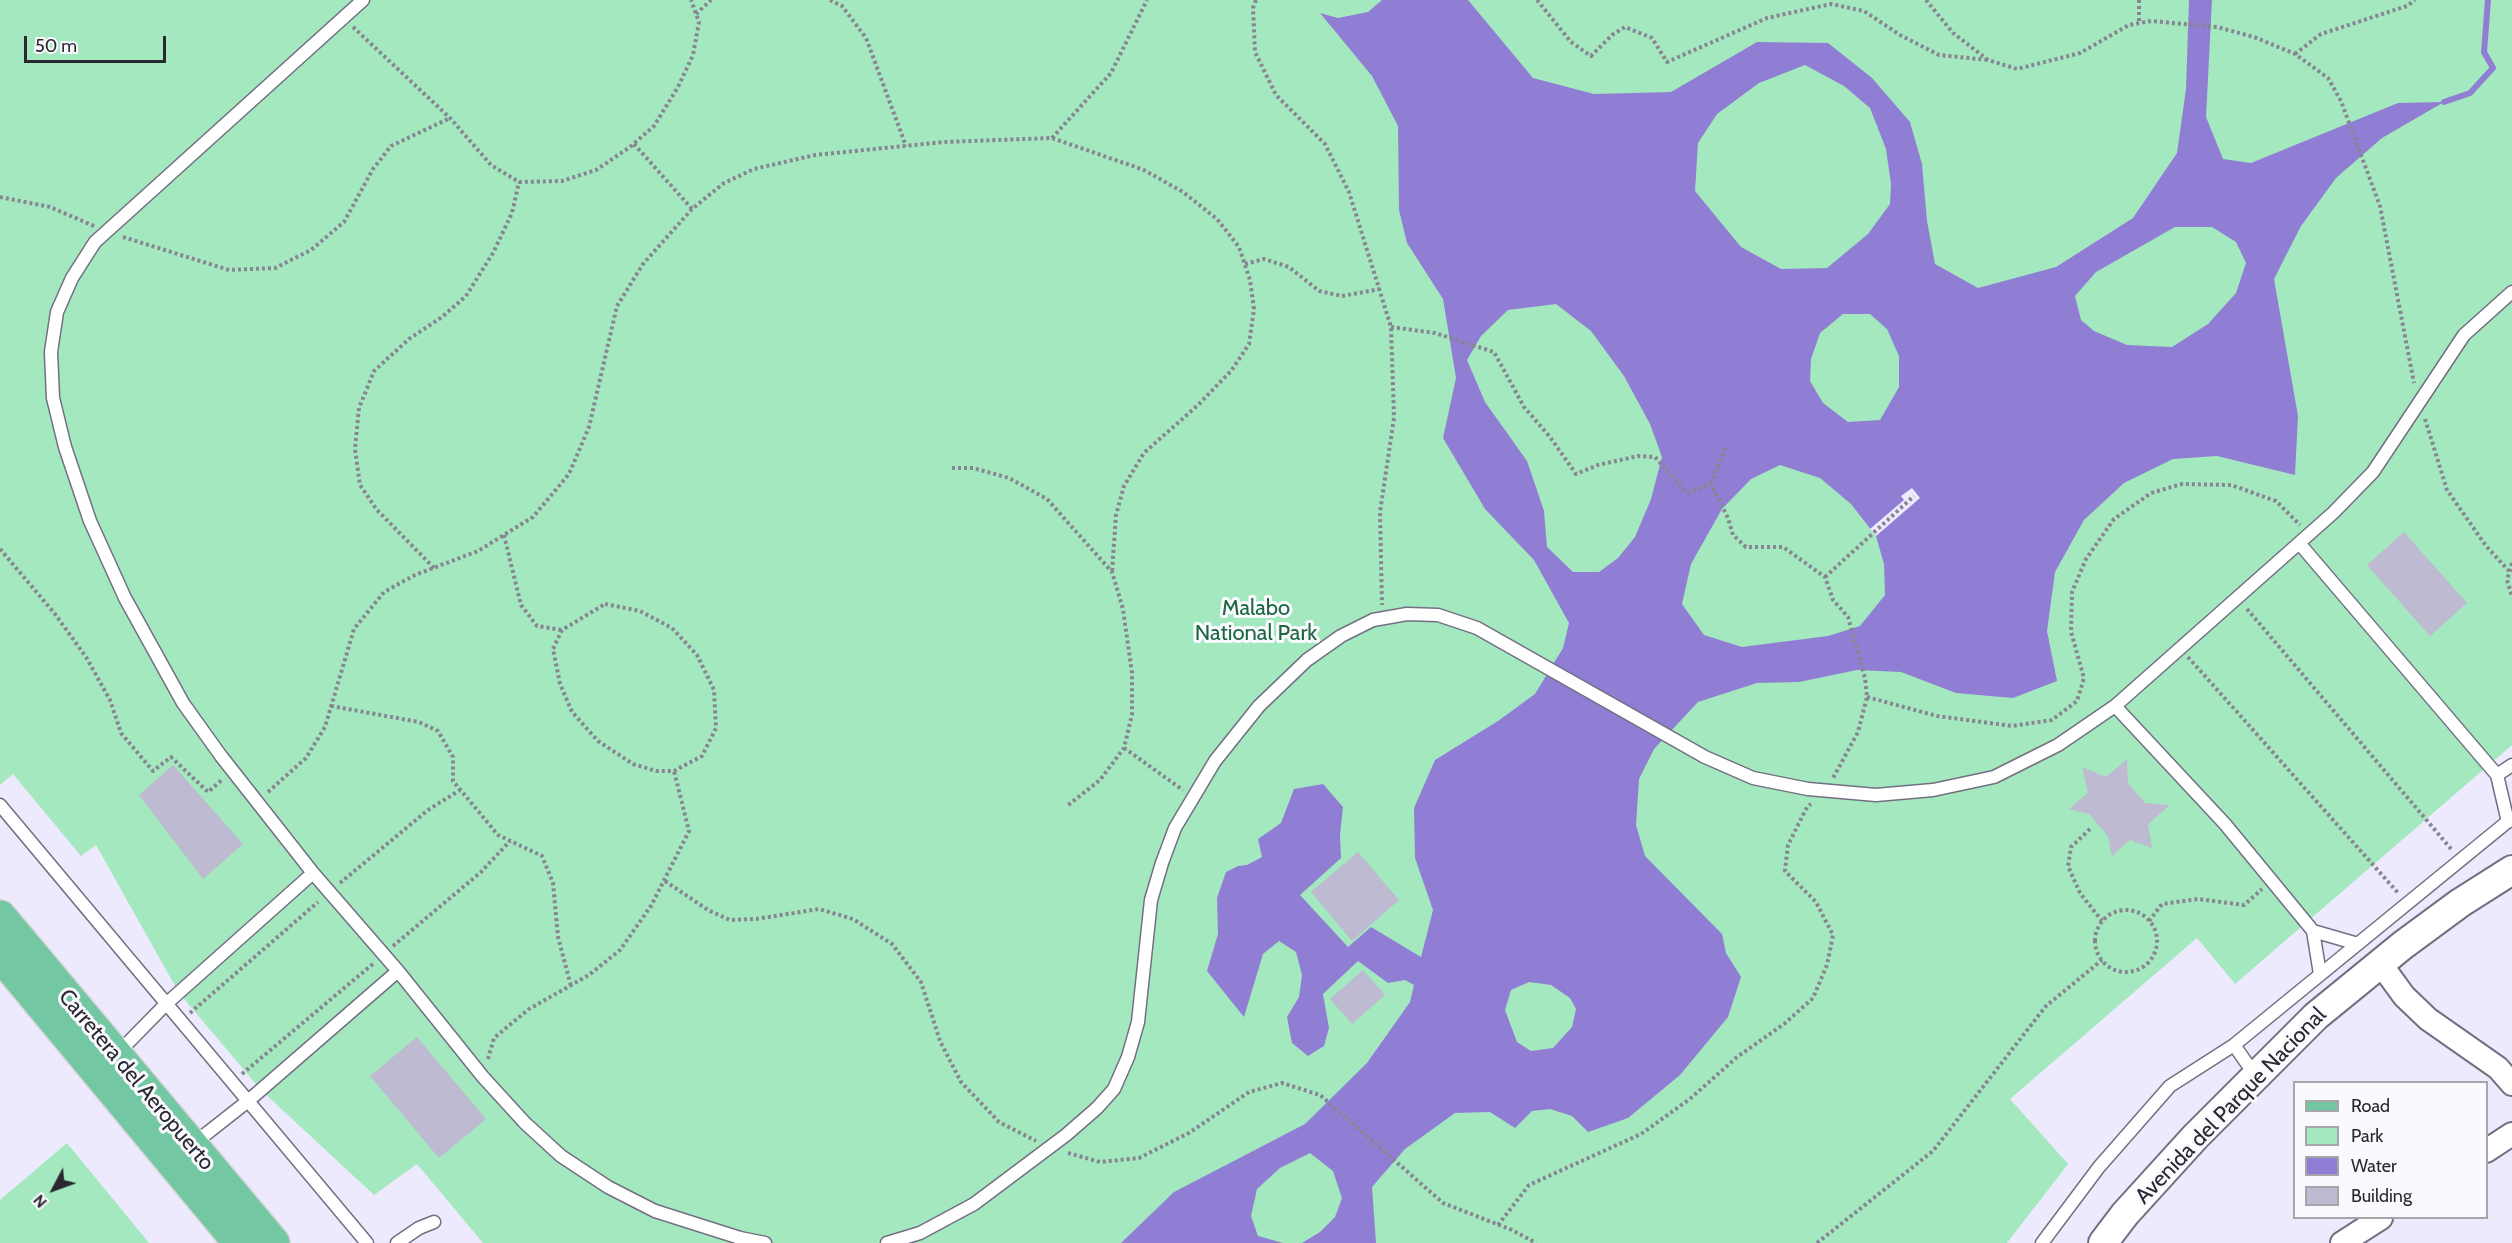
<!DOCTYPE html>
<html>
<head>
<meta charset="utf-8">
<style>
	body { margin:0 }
	#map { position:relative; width:2512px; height:1243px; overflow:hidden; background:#edeafd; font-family:Cabin,sans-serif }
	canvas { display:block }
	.legend { position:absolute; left:2293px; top:1081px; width:195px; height:138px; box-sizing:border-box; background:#faf9fe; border:2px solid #a6a5ac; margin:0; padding:8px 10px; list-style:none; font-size:18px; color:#292730 }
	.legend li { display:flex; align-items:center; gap:12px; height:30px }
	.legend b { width:30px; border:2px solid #a6a5ac }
	.north { position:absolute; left:24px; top:1159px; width:60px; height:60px; -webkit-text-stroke:4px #faf9fe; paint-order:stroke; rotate:229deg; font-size:16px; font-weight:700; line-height:24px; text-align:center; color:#292730 }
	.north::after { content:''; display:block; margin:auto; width:21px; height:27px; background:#292730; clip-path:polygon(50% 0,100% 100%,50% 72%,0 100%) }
	.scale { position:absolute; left:24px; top:36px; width:142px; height:27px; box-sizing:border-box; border:3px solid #292730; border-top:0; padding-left:8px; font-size:18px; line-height:21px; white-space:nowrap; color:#292730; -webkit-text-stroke:4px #faf9fe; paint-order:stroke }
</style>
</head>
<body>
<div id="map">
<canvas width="2512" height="1243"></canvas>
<ul class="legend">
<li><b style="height:8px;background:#74c7a3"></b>Road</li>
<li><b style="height:16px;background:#a4e8bf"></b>Park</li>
<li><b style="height:16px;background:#907ed5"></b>Water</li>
<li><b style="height:16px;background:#bebad1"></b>Building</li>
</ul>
<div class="north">N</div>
<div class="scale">50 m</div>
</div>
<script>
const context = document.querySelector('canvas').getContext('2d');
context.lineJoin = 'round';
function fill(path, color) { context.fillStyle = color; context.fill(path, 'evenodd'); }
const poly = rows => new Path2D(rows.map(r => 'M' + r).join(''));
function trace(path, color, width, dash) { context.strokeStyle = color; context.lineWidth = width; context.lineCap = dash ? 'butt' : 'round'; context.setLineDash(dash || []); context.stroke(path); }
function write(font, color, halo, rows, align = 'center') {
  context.font = font + ' Cabin,sans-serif'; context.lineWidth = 6; context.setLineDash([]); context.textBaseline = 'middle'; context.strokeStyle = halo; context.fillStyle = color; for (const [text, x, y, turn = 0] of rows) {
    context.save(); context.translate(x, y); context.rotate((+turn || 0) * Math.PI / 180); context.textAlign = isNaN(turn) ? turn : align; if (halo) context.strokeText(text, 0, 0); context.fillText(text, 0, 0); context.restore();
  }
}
const green = poly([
	[0,0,2512,0,2512,745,2235,984,2197,938,2010,1099,2068,1164,2007,1243,483,1243,417,1164,374,1195,261,1090,179,993,96,845,81,856,13,774,0,785],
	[67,1143,149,1243,0,1243,0,1200]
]);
const water = poly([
	[1382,0,1468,0,1533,78,1594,94,1671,92,1757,42,1828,43,1872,78,1910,122,1922,164,1927,221,1935,264,1978,288,2056,267,2133,218,2177,153,2186,89,2189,0,2212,0,2206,117,2223,159,2251,163,2398,103,2444,102,2382,138,2336,178,2301,226,2274,279,2298,416,2295,475,2217,456,2173,459,2124,483,2084,520,2055,572,2047,631,2057,681,2013,698,1956,693,1901,672,1857,670,1799,682,1757,683,1698,702,1654,749,1639,779,1636,825,1645,856,1722,934,1726,953,1741,977,1728,1017,1680,1075,1628,1118,1588,1132,1572,1116,1550,1109,1532,1111,1515,1128,1490,1112,1455,1113,1405,1149,1372,1187,1376,1243,1302,1243,1320,1232,1335,1217,1342,1198,1333,1171,1310,1153,1280,1168,1257,1189,1251,1216,1258,1236,1283,1243,1121,1243,1174,1192,1305,1124,1367,1063,1410,1002,1414,985,1405,980,1388,983,1358,961,1323,994,1329,1028,1324,1046,1308,1056,1292,1043,1287,1017,1299,997,1302,975,1296,952,1279,941,1263,954,1244,1017,1207,971,1218,934,1217,898,1226,872,1238,866,1247,865,1262,857,1258,839,1281,823,1294,789,1323,784,1343,807,1340,835,1341,858,1300,895,1348,947,1371,927,1421,957,1433,910,1415,858,1414,808,1435,760,1498,721,1535,694,1563,648,1569,623,1534,560,1485,509,1443,438,1456,378,1443,299,1407,243,1399,210,1398,126,1372,76,1320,13,1338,18,1368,12],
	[1805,65,1844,86,1870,108,1886,149,1891,184,1890,204,1868,234,1827,268,1781,269,1741,247,1695,191,1698,143,1717,114,1759,83],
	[2175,227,2212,227,2236,242,2246,263,2236,293,2208,324,2172,347,2127,345,2094,331,2081,320,2075,296,2096,272],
	[1556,304,1591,331,1624,376,1650,424,1662,457,1651,499,1635,537,1618,558,1599,572,1573,572,1547,547,1544,511,1527,461,1485,402,1467,360,1481,336,1508,310],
	[1843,314,1870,314,1887,329,1899,356,1899,387,1880,420,1848,422,1823,403,1810,381,1811,359,1820,333],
	[1780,465,1820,478,1851,504,1876,536,1884,564,1885,595,1860,626,1828,636,1742,647,1704,635,1682,604,1691,564,1722,509,1751,479],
	[1529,982,1551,985,1570,998,1576,1009,1572,1027,1553,1048,1531,1051,1517,1042,1505,1010,1511,990]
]);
const pier = poly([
	[1912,488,1920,498,1876,536,1870,529,1904,500,1901,496]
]);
const stream = poly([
	[2444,102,2470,93,2493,68,2484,52,2488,0]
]);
const building = poly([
	[2404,532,2467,603,2430,636,2367,565],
	[2127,759,2128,783,2145,803,2170,805,2148,824,2152,848,2130,840,2112,856,2108,836,2089,814,2069,809,2088,793,2082,767,2106,777],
	[173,765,243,844,203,879,139,795],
	[1358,852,1399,900,1352,941,1311,892],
	[1363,970,1385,995,1352,1024,1330,999],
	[417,1037,486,1119,439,1158,370,1076]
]);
const path = poly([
	[830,0,842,6,866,38,906,146],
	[1256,0,1253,8,1255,52,1276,95,1325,144,1349,192,1391,327,1394,418,1380,512,1382,605],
	[1537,0,1571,42,1591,56,1612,35,1625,27,1652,38,1667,62,1767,18,1831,4,1864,11,1900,35,1939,55,1988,60],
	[1926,0,1953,33,1988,60,2017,69,2080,53,2129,25,2151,21,2217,27,2254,37,2295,54,2328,78,2341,101,2380,206,2414,383],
	[2139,0,2139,23],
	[696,14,711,0],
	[353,27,450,118,491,165,519,182,562,181,596,170,630,147,654,126,678,87,693,55,699,22,691,0],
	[2295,54,2321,34,2407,6,2415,0],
	[1052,138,1111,73,1147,0],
	[634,144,692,209],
	[0,197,50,207,94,226],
	[123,237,229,270,275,268,311,250,344,222,373,169,391,146,450,118],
	[1245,264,1264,259,1289,267,1319,291,1342,296,1380,289],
	[1391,327,1435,333,1494,352,1524,407,1550,437,1576,474,1598,465,1638,456,1655,457,1687,493,1711,484,1728,518,1733,535,1746,547,1783,547,1825,577,1833,600,1848,617,1865,678,1867,697,1858,732,1833,778],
	[2425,419,2447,490,2486,546,2509,571],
	[952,468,973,468,1009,478,1047,499,1112,572,1123,609,1132,673,1132,715,1124,748,1100,780,1067,806],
	[1711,484,1726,446],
	[504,535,521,605,537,626,562,630],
	[0,549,55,614,86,657,110,700,121,733,153,771,171,757,208,792,223,779],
	[2512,563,2507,580,2512,596],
	[434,568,377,510,360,485,355,449,359,408,374,371,409,339,442,317,466,296,493,253,512,213,519,182],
	[1825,577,1914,496],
	[605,604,640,611,672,628,697,655,714,690,716,728,702,756,674,771,656,771,633,764,598,741,572,712,560,684,553,649,562,630,605,604],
	[2247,609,2452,850],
	[2188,657,2399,894],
	[1867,697,1937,716,2012,726,2052,720,2077,701,2084,678,2071,632,2072,592,2086,559,2114,519,2151,493,2182,484,2231,485,2276,501,2300,525],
	[331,706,419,722,438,731,453,757,453,781,498,835,542,856,553,883,558,937,571,986],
	[1124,748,1183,790],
	[268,792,306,758,325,727,354,629,384,592,415,575,478,551,533,517,569,474,589,427,617,306,643,264,692,209,724,183,754,169,815,155,944,142,1052,138,1144,170,1183,192,1217,219,1239,247,1250,280,1254,309,1249,344,1231,371,1199,404,1144,453,1124,486,1116,515,1112,572],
	[2090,829,2071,847,2068,866,2080,893,2102,921],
	[665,881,708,910,730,920,756,919,819,909,853,919,892,944,921,982,940,1041,961,1082,999,1122,1036,1141],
	[340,883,428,810,460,790],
	'2095 941a31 31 0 1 1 62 0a31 31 0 1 1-62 0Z',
	[2149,921,2162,904,2198,899,2244,905,2262,889],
	[393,946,481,872,510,841],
	[190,1013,318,902],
	[488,1059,494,1038,529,1009,589,975,620,950,651,906,689,831,674,771],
	[242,1074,374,963],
	[1068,1153,1100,1162,1139,1158,1189,1133,1249,1092,1282,1083,1320,1095,1443,1203,1512,1230,1536,1243],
	[1498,1225,1529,1185,1641,1134,1691,1098,1737,1057,1784,1024,1813,998,1827,965,1833,935,1816,902,1785,871,1788,845,1807,807,1811,804],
	[1817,1243,1933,1151,2046,1006,2102,960]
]);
const service = poly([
	[363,0,95,242,72,278,57,312,51,352,53,398,65,447,90,521,125,598,183,703,221,756,313,873,398,971,483,1077,525,1123,561,1156,608,1187,655,1211,740,1238,765,1243],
	[2299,543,2497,775,2508,822],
	[2115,706,2225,824,2313,931,2320,974],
	[2497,775,2512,765],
	[0,805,367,1243],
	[2313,931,2358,944],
	[2234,1045,2255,1075],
	[116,1055,166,1004,313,873],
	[192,1145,248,1101,398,971],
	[397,1243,419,1228,434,1222],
	[887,1243,920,1233,974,1204,1066,1135,1097,1108,1114,1089,1128,1057,1138,1022,1151,900,1162,863,1175,828,1215,761,1259,706,1307,660,1341,636,1373,620,1407,614,1438,615,1477,628,1705,757,1753,778,1808,789,1876,795,1933,790,1994,777,2058,745,2115,706,2333,513,2373,472,2464,335,2512,292],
	[2042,1243,2099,1167,2170,1086,2234,1045,2512,818]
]);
const minor = poly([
	[2380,963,2404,996,2428,1019,2498,1068,2512,1084],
	[2486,1151,2512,1134],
	[2342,1243,2381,1218]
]);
const tertiary = poly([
	[2103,1243,2125,1214,2195,1137,2316,1016,2403,945,2460,903,2512,870]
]);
const primary = poly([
	[0,917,273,1243],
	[0,954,240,1243]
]);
const parkNames = [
	["Malabo",1256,609],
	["National Park",1256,634]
];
const streetNames = [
	["Carretera del Aeropuerto",136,1080,50],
	["Avenida del Parque Nacional",2231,1106,-46]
];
fill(green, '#a4e8bf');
fill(water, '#907ed5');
fill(pier, '#edeafd');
trace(stream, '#907ed5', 6);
fill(building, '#bebad1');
trace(service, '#726f83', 15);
trace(minor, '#726f83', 26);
trace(tertiary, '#726f83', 32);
trace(primary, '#d4d4d6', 36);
trace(path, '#888593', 4, [3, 3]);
trace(service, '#fff', 12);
trace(minor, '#fff', 22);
trace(tertiary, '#fff', 28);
trace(primary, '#74c7a3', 33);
write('22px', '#1b6742', '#faf9fe', parkNames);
write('22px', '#292730', '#faf9fe', streetNames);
</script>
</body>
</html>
